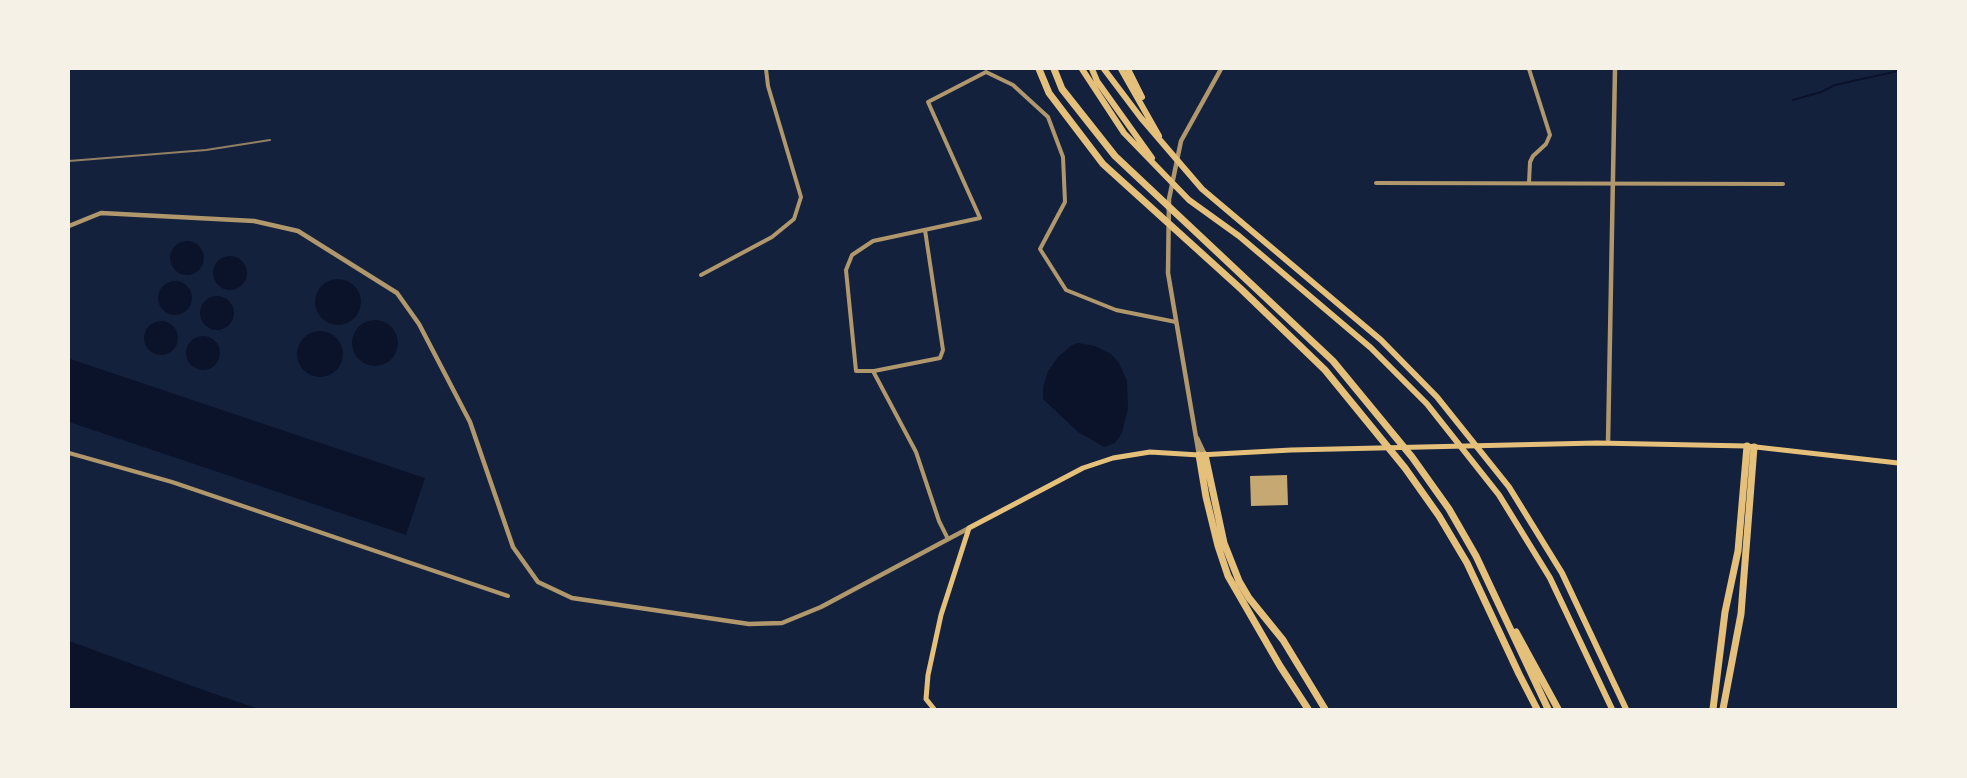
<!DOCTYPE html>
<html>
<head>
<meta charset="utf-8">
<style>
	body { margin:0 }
	#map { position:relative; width:1967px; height:778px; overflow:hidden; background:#14213d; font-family:Karla,sans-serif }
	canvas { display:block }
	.frame { position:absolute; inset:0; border:70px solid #f6f1e7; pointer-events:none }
</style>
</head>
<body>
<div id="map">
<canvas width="1967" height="778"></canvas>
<div class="frame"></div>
</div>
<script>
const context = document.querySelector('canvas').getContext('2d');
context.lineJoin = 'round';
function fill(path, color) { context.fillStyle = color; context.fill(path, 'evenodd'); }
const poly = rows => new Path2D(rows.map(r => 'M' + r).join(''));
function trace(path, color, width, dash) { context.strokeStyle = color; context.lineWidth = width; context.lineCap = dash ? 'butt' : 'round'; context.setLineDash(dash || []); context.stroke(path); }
const water = poly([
	'170 258a17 17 0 1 1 34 0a17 17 0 1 1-34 0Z',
	'213 273a17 17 0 1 1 34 0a17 17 0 1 1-34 0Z',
	'315 302a23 23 0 1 1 46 0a23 23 0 1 1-46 0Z',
	'158 298a17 17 0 1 1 34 0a17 17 0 1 1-34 0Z',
	'200 313a17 17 0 1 1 34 0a17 17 0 1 1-34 0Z',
	'352 343a23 23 0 1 1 46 0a23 23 0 1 1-46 0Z',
	'144 338a17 17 0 1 1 34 0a17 17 0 1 1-34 0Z',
	'297 354a23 23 0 1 1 46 0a23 23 0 1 1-46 0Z',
	'186 353a17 17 0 1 1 34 0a17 17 0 1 1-34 0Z',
	[1078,343,1095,346,1111,354,1119,363,1127,381,1128,409,1122,433,1115,443,1104,447,1078,432,1043,399,1043,387,1048,371,1058,357,1072,345],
	[70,359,425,478,406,535,69,422],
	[69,641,209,692,259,709,69,709]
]);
const stream = poly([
	[1793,100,1821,92,1835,85,1898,71]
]);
const building = poly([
	[1287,475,1288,505,1251,506,1250,476]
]);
const minor = poly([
	[1529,69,1550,135,1546,144,1533,156,1530,162,1529,183],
	[1376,183,1783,184],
	[701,275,772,237,794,219,801,197,768,86,766,69],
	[874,371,940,358,943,350,925,230],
	[69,453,172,482,508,596],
	[948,539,939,521,916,452,873,371,856,371,846,270,852,255,873,241,980,218,928,102,986,72,1013,85,1048,117,1063,157,1065,202,1040,249,1066,290,1116,310,1176,322]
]);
const tertiary = poly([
	[69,226,101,213,254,221,298,231,397,293,419,324,470,422,513,547,538,582,572,598,749,624,782,623,821,607,969,528],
	[1197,438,1205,455],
	[1608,443,1615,69],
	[1199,455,1168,273,1169,199,1181,141,1221,69]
]);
const secondary = poly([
	[934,709,926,699,928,675,941,615,969,528,1083,468,1113,458,1150,452,1199,455,1291,450,1597,443,1747,446,1898,463]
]);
const trunk = poly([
	[1082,69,1124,133,1189,200,1239,236,1371,348,1427,404,1499,495,1550,578,1612,709],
	[1092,69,1097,81,1152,158],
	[1104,69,1141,118,1202,189,1381,340,1437,397,1509,487,1562,573,1626,709],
	[1121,69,1159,136],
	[1128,69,1142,97]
]);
const motorway = poly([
	[1039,69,1049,93,1103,164,1241,289,1325,370,1405,468,1439,516,1467,563,1519,674,1537,709],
	[1054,69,1062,89,1115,156,1333,361,1412,457,1449,509,1476,556,1548,709],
	[1199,455,1206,497,1218,546,1228,576,1280,666,1308,709],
	[1205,455,1224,543,1239,581,1249,598,1283,640,1325,709],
	[1516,632,1558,709],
	[1713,709,1725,612,1738,551,1747,446],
	[1723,709,1741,614,1754,447]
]);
const rail = poly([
	[69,161,206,150,270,140]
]);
fill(water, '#0b132b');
trace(stream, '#0b132b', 2);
fill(building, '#c6a872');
trace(minor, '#b1986c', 4);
trace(tertiary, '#b1986c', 4.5);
trace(secondary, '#e5c07b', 5);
trace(trunk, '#e5c07b', 6);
trace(motorway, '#e5c07b', 7);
trace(rail, '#918062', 2);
</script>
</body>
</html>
